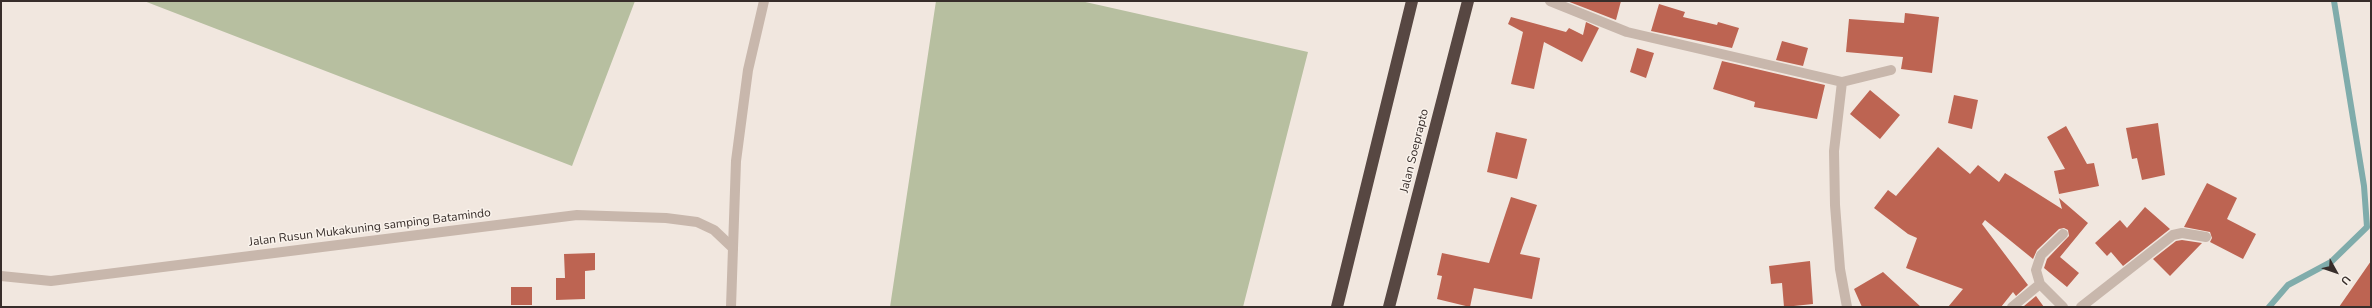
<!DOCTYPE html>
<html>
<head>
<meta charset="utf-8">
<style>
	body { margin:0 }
	#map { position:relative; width:2372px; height:308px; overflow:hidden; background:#f1e7df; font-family:"Nunito Sans",sans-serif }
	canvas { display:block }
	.frame { position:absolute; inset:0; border:2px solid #372d2a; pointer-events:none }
	.north { position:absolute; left:2316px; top:252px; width:40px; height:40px; -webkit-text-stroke:3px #f9f2eb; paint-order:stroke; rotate:130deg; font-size:11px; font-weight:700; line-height:16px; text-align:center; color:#372d2a }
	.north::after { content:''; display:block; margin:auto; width:14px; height:18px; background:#372d2a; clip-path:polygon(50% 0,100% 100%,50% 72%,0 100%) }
</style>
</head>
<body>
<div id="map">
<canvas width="2372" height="308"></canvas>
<div class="frame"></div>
<div class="north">U</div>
</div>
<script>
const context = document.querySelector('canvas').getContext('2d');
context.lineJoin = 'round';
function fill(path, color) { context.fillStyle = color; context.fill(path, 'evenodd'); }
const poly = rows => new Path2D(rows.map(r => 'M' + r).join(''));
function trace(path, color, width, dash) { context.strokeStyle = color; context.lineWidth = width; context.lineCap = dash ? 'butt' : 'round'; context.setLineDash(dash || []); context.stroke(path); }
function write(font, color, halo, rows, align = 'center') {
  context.font = font + ' "Nunito Sans",sans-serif'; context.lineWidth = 3; context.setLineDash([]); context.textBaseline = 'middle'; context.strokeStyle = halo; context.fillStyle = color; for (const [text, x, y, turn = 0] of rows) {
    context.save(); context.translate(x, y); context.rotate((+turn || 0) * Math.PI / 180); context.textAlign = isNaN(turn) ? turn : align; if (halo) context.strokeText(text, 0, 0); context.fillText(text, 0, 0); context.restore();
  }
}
const green = poly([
	[144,1,635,1,572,166],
	[936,1,1081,1,1308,52,1243,307,890,307]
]);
const stream = poly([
	[2269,307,2288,285,2331,262,2367,227,2364,186,2334,1]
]);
const building = poly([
	[1567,1,1621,1,1616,20],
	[1659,4,1685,12,1683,17,1717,25,1718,22,1739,28,1732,48,1651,31],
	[1905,13,1939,17,1932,73,1901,69,1903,57,1846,52,1849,19,1904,23],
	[1511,17,1566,32,1569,28,1583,35,1586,22,1599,28,1582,62,1544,42,1534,89,1511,84,1523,32,1508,24],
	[1782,41,1808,48,1803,66,1776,60],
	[1637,48,1654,53,1646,78,1630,72],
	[1722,61,1825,85,1817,119,1754,107,1755,102,1713,89],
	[1870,90,1900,115,1880,139,1850,114],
	[1954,95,1978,100,1972,129,1948,123],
	[2158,123,2165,175,2142,180,2137,158,2132,159,2126,128],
	[2066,126,2087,164,2094,163,2099,186,2059,194,2054,171,2065,169,2047,137],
	[1496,132,1527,139,1517,179,1487,172],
	[1938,147,1970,174,1978,165,1999,182,2005,173,2062,209,2059,198,2088,223,2060,257,2079,273,2067,287,2044,268,2047,259,2069,236,2068,230,2064,228,2059,229,2037,250,2033,259,1985,220,1982,224,2028,285,2016,296,2013,292,2001,307,1948,307,1963,289,1906,268,1917,238,1908,234,1874,208,1888,190,1896,196],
	[2207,183,2237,198,2227,219,2256,234,2243,259,2210,242,2212,238,2210,232,2184,227],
	[1511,197,1537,205,1520,254,1540,258,1532,299,1474,288,1470,307,1437,299,1442,276,1437,275,1442,253,1489,263],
	[2145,207,2170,229,2123,266,2111,252,2107,256,2095,243,2120,220,2127,228],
	[2182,240,2202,243,2170,276,2153,259,2176,241],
	[595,253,595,270,585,271,585,299,556,300,556,278,565,278,564,254],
	[1810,261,1813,304,1784,307,1782,283,1771,284,1769,266],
	[2371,261,2371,307,2339,307],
	[1883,272,1921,307,1862,307,1854,289],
	[511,287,532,287,532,305,511,305],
	[2036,296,2044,307,2024,307,2024,306]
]);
const lane = poly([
	[733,248,736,161,748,70,764,1]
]);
const street = poly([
	[1550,1,1627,32,1842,82,1891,70],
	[1842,82,1834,151,1835,205,1840,269,1847,307],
	[2063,234,2041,255,2036,270,2040,284,2063,307],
	[1,276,51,281,577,215,666,218,697,222,714,230,733,248,731,307],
	[2012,307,2040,284],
	[2081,307,2173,235,2182,233,2206,237]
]);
const highway = poly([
	[1337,307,1412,1],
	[1389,307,1468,1]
]);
const streetNames = [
	["Jalan Soeprapto",1415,151,-76],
	["Jalan Rusun Mukakuning samping Batamindo",370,228,-7]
];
fill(green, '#b7bfa0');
trace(stream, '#80acab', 6);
fill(building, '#bd6452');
trace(lane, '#c8b7ac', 10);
trace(street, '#c8b7ac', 10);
trace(highway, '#574742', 12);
write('12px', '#372d2a', '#f9f2eb', streetNames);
</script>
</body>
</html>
